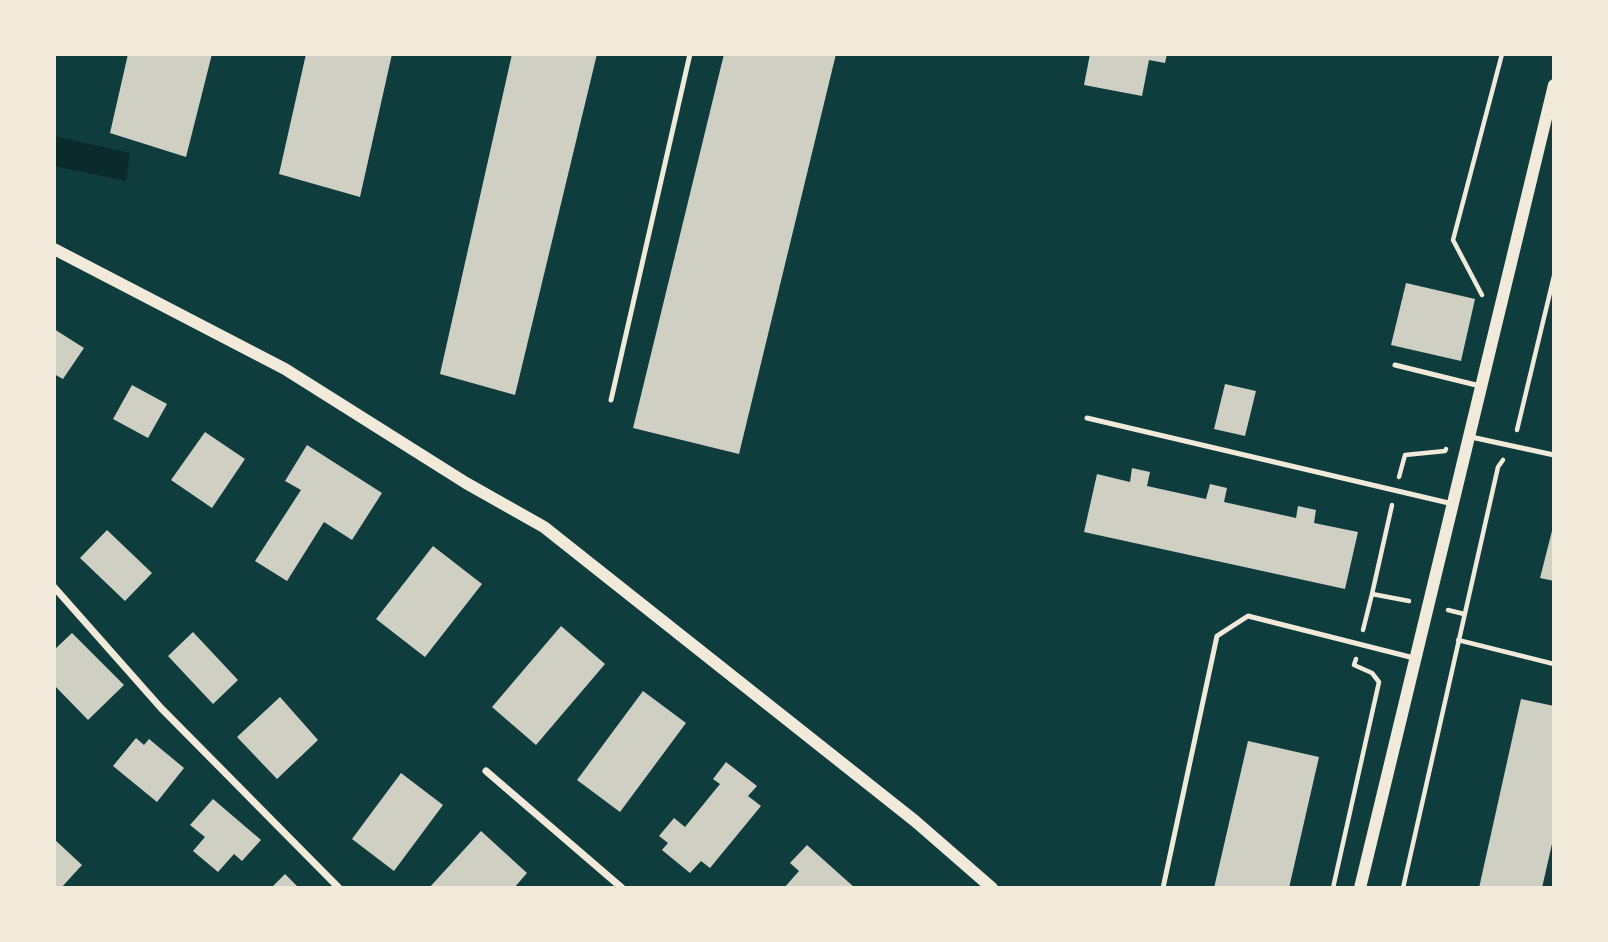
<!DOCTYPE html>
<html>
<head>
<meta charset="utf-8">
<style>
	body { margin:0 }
	#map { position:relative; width:1608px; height:942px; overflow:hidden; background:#0f3d3e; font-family:"PT Serif",serif }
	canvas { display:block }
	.frame { position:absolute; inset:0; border:56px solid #f1e9da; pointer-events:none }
</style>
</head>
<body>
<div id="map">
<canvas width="1608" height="942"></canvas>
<div class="frame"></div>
</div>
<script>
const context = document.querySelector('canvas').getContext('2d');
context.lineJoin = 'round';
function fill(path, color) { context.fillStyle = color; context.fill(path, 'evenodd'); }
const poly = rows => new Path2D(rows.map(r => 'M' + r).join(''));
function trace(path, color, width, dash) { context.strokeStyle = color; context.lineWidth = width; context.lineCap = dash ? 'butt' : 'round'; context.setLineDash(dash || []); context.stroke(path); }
const water = poly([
	[54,136,130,153,126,181,54,166]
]);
const building = poly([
	[128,54,212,54,186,157,110,133],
	[306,54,392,54,360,197,279,174],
	[512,54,597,54,515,395,440,374],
	[724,54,836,54,739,454,633,428],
	[1090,54,1167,54,1165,63,1149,60,1142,96,1084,85],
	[1406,283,1475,299,1461,361,1391,345],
	[54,329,84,348,63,379,54,374],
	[1225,384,1256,391,1245,436,1214,429],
	[132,385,167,404,148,438,113,419],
	[205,432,245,459,212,508,171,480],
	[307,445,382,493,352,540,324,522,287,581,255,561,301,490,285,481],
	[1132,468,1150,472,1147,486,1206,499,1210,484,1227,488,1224,502,1296,518,1298,506,1316,510,1314,523,1358,532,1345,589,1084,532,1097,474,1130,482],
	[1554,523,1554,581,1540,578],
	[107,530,152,573,125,601,80,558],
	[433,546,482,584,425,657,376,619],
	[561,626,605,664,536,745,492,707],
	[193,632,238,680,213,704,168,656],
	[72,633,124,685,88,720,54,685,54,650],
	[643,691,686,723,620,812,577,780],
	[280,697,318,740,277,779,237,737],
	[1521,699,1554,706,1554,835,1542,888,1479,888],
	[136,738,144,745,149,739,184,768,157,802,113,766],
	[1248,741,1319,757,1289,888,1214,888],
	[726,762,757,786,748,796,761,806,710,868,701,861,690,873,662,850,668,843,659,836,674,818,685,827,720,784,713,779],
	[401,773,443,805,394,871,352,839],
	[213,799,261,840,242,861,234,854,218,872,193,851,205,837,190,825],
	[481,831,527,873,514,888,429,888],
	[54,839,82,865,61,888,54,888],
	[807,845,855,888,784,888,799,871,790,863],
	[285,874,299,888,271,888]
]);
const path = poly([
	[1482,295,1453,240,1502,54],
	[1517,430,1554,276],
	[1399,477,1405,455,1445,451,1446,449],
	[1392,505,1372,594,1409,601],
	[1448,610,1464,614],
	[1363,630,1372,594],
	[1458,640,1554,664],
	[1333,888,1379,682,1372,673,1354,665,1356,659],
	[1403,888,1498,467,1503,460]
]);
const service = poly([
	[1395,365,1480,386],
	[611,400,690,54],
	[1087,418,1453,504],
	[1471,437,1554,455],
	[1163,888,1217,636,1248,616,1414,658]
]);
const minor = poly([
	[54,587,161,708,339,888],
	[486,771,622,888]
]);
const tertiary = poly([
	[54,249,285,369,466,483,544,527,915,821,992,888],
	[1360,888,1554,85]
]);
fill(water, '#0a2a2b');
fill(building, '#cfcfc3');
trace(path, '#f1e9da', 4.5);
trace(service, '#f1e9da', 5);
trace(minor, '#f1e9da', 7);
trace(tertiary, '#f1e9da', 12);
</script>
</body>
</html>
